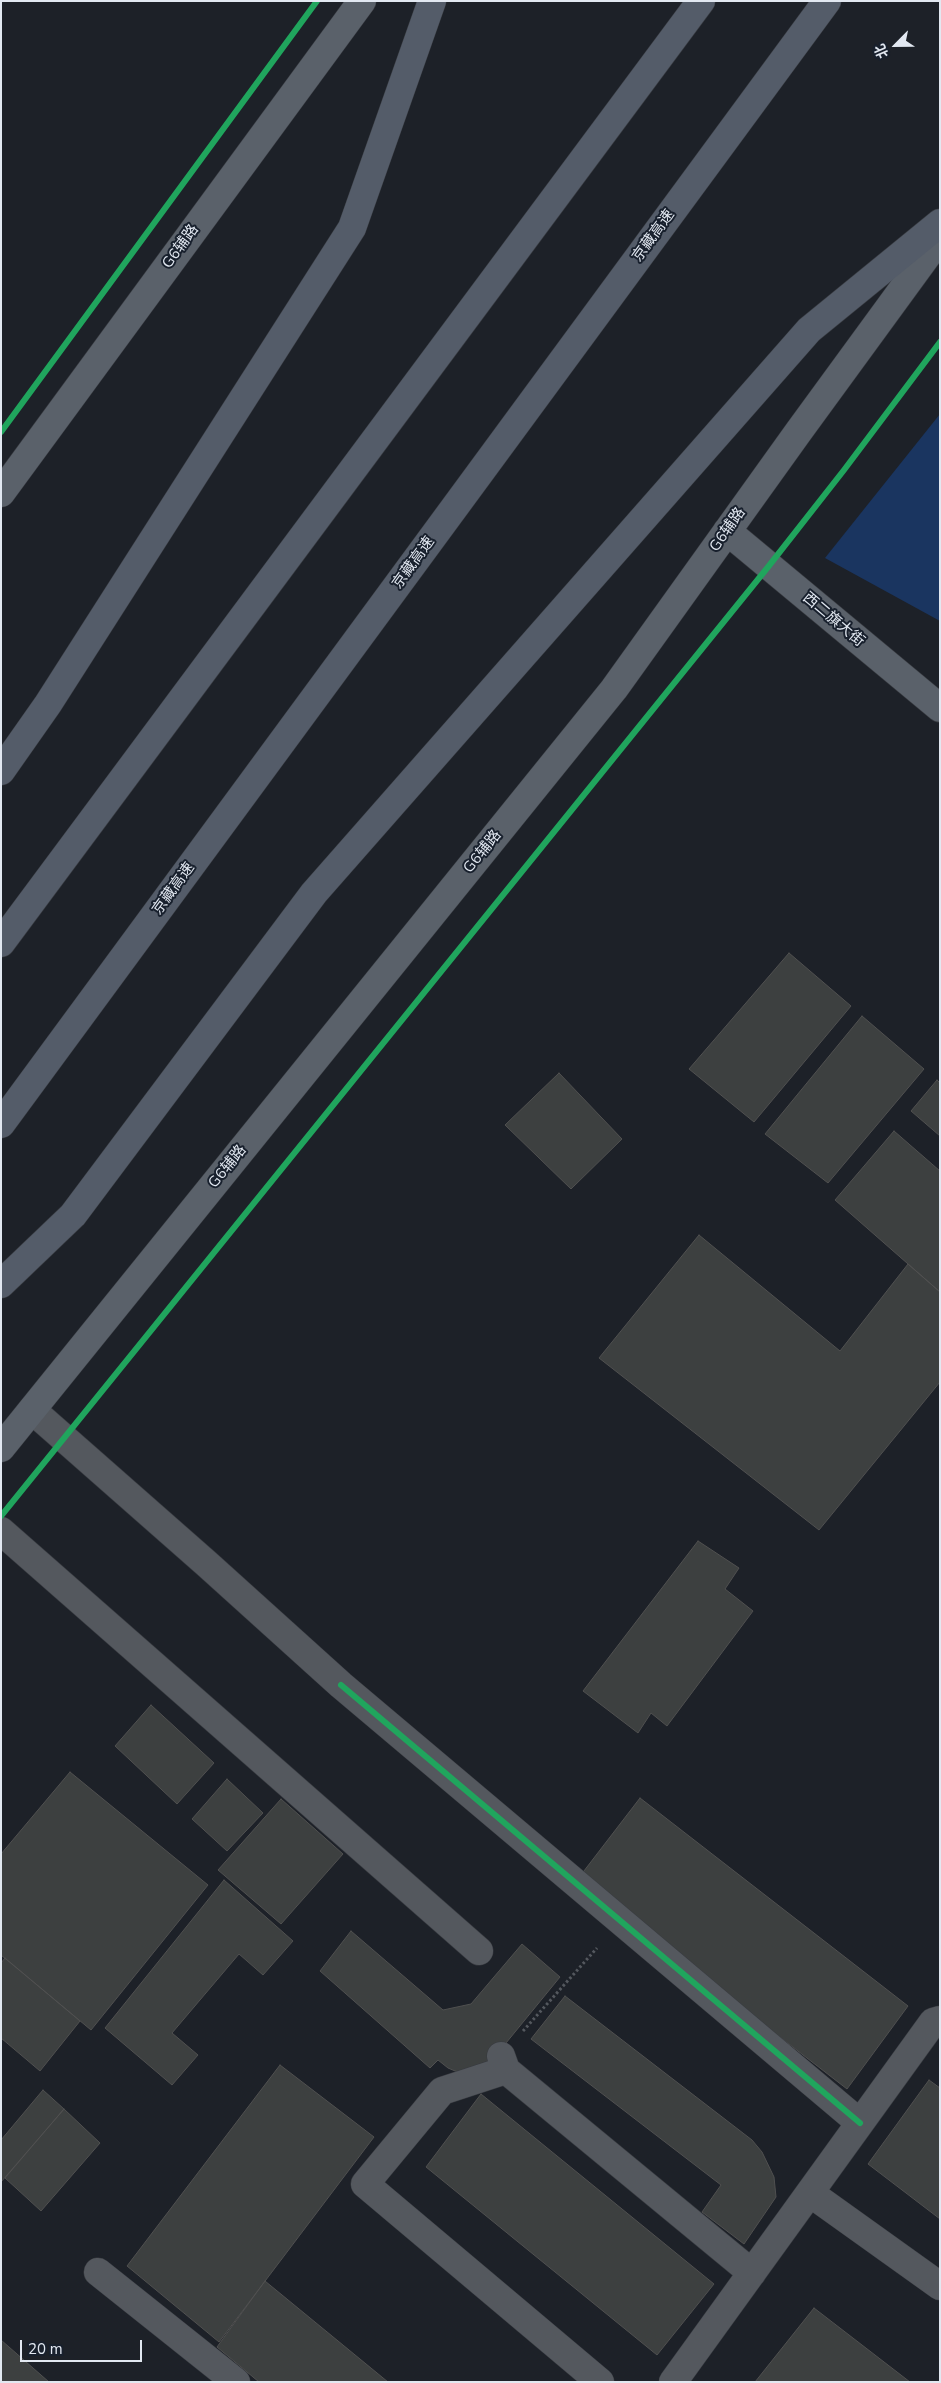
<!DOCTYPE html>
<html>
<head>
<meta charset="utf-8">
<style>
	body { margin:0 }
	#map { position:relative; width:941px; height:2383px; overflow:hidden; background:#1d2128; font-family:"Nunito Sans","Noto Sans SC",sans-serif }
	canvas { display:block }
	.frame { position:absolute; inset:0; border:2px solid #e2e8f1; pointer-events:none }
	.north { position:absolute; left:871px; top:20px; width:50px; height:50px; -webkit-text-stroke:4px #18202d; paint-order:stroke; rotate:247deg; font-size:14px; font-weight:700; line-height:20px; text-align:center; color:#e2e8f1 }
	.north::after { content:''; display:block; margin:auto; width:18px; height:22px; background:#e2e8f1; clip-path:polygon(50% 0,100% 100%,50% 72%,0 100%) }
	.scale { position:absolute; left:20px; top:2340px; width:122px; height:22px; box-sizing:border-box; border:2px solid #e2e8f1; border-top:0; padding-left:6px; font-size:15px; line-height:18px; white-space:nowrap; color:#e2e8f1; -webkit-text-stroke:4px #18202d; paint-order:stroke }
</style>
</head>
<body>
<div id="map">
<canvas width="941" height="2383"></canvas>
<div class="frame"></div>
<div class="north">北</div>
<div class="scale">20 m</div>
</div>
<script>
const context = document.querySelector('canvas').getContext('2d');
context.lineJoin = 'round';
function fill(path, color) { context.fillStyle = color; context.fill(path, 'evenodd'); }
const poly = rows => new Path2D(rows.map(r => 'M' + r).join(''));
function trace(path, color, width, dash) { context.strokeStyle = color; context.lineWidth = width; context.lineCap = dash ? 'butt' : 'round'; context.setLineDash(dash || []); context.stroke(path); }
function write(font, color, halo, rows, align = 'center') {
  context.font = font + ' "Nunito Sans","Noto Sans SC",sans-serif'; context.lineWidth = 4; context.setLineDash([]); context.textBaseline = 'middle'; context.strokeStyle = halo; context.fillStyle = color; for (const [text, x, y, turn = 0] of rows) {
    context.save(); context.translate(x, y); context.rotate((+turn || 0) * Math.PI / 180); context.textAlign = isNaN(turn) ? turn : align; if (halo) context.strokeText(text, 0, 0); context.fillText(text, 0, 0); context.restore();
  }
}
const green = poly([
	[940,414,940,621,825,558]
]);
const building = poly([
	[789,953,851,1006,754,1122,689,1069,789,953],
	[862,1016,924,1069,828,1183,765,1134,862,1016],
	[559,1073,622,1139,571,1189,505,1125,559,1073],
	[937,1080,940,1083,940,1136,911,1111,937,1080],
	[894,1131,940,1171,940,1292,835,1200,894,1131],
	[699,1235,840,1351,908,1264,940,1292,940,1382,819,1530,599,1358,699,1235],
	[698,1541,739,1568,725,1589,753,1611,667,1726,651,1713,638,1733,583,1691,698,1541],
	[151,1705,214,1763,177,1804,115,1746,151,1705],
	[70,1772,208,1885,91,2030,1,1955,1,1854,70,1772],
	[227,1779,263,1813,227,1851,192,1819,227,1779],
	[640,1798,908,2006,847,2089,577,1880,640,1798],
	[281,1799,343,1854,281,1924,218,1870,281,1799],
	[224,1880,293,1941,263,1975,239,1954,172,2033,198,2055,172,2085,105,2028,224,1880],
	[351,1931,443,2010,471,2004,522,1944,560,1977,488,2065,460,2073,448,2068,438,2060,430,2068,320,1971,351,1931],
	[5,1958,80,2021,40,2071,1,2038,1,1963,5,1958],
	[565,1996,752,2140,762,2152,774,2177,776,2197,744,2244,702,2212,721,2185,531,2039,565,1996],
	[280,2065,374,2137,219,2342,127,2266,280,2065],
	[929,2080,940,2088,940,2219,868,2164,929,2080],
	[43,2090,64,2109,1,2182,1,2140,43,2090],
	[481,2094,714,2284,657,2355,426,2167,481,2094],
	[64,2109,100,2143,41,2211,5,2178,64,2109],
	[265,2281,388,2382,259,2382,217,2347,265,2281],
	[814,2308,910,2382,755,2382,814,2308],
	[1,2340,49,2382,1,2382,1,2340]
]);
const path = poly([
	[523,2031,597,1948]
]);
const minor = poly([
	[32,1410,207,1564,341,1685,860,2123],
	[1,1531,479,1951],
	[501,2056,506,2070,752,2273],
	[506,2070,442,2091,365,2184,600,2382],
	[810,2193,940,2286],
	[98,2272,236,2382],
	[673,2382,933,2022,940,2020]
]);
const major = poly([
	[1,493,362,1],
	[727,531,940,708],
	[1,1448,614,689,799,431,940,238]
]);
const highway = poly([
	[1,771,48,704,352,228,432,1],
	[1,943,701,1],
	[1,1124,827,1],
	[1,1284,73,1215,314,893,809,330,940,223]
]);
const cycleway = poly([
	[1,432,317,1],
	[1,1516,768,567,844,470,940,342],
	[341,1685,860,2123]
]);
const streetNames = [
	["京藏高速",654,236,-54],
	["G6辅路",181,247,-54],
	["G6辅路",728,530,-55],
	["京藏高速",414,563,-54],
	["西二旗大街",833,620,40],
	["G6辅路",483,852,-51],
	["京藏高速",174,889,-54],
	["G6辅路",228,1167,-51]
];
fill(green, '#1a3560');
fill(building, '#3d4040');
trace(building, '#505050', 1);
trace(minor, '#383b41', 29);
trace(major, '#383b41', 29);
trace(highway, '#383b41', 29);
trace(path, '#54585e', 3, [2.5, 2.5]);
trace(minor, '#54585e', 28);
trace(major, '#5a616a', 28);
trace(highway, '#545c69', 28);
trace(cycleway, '#20a55d', 6);
write('15px', '#e2e8f1', '#18202d', streetNames);
</script>
</body>
</html>
